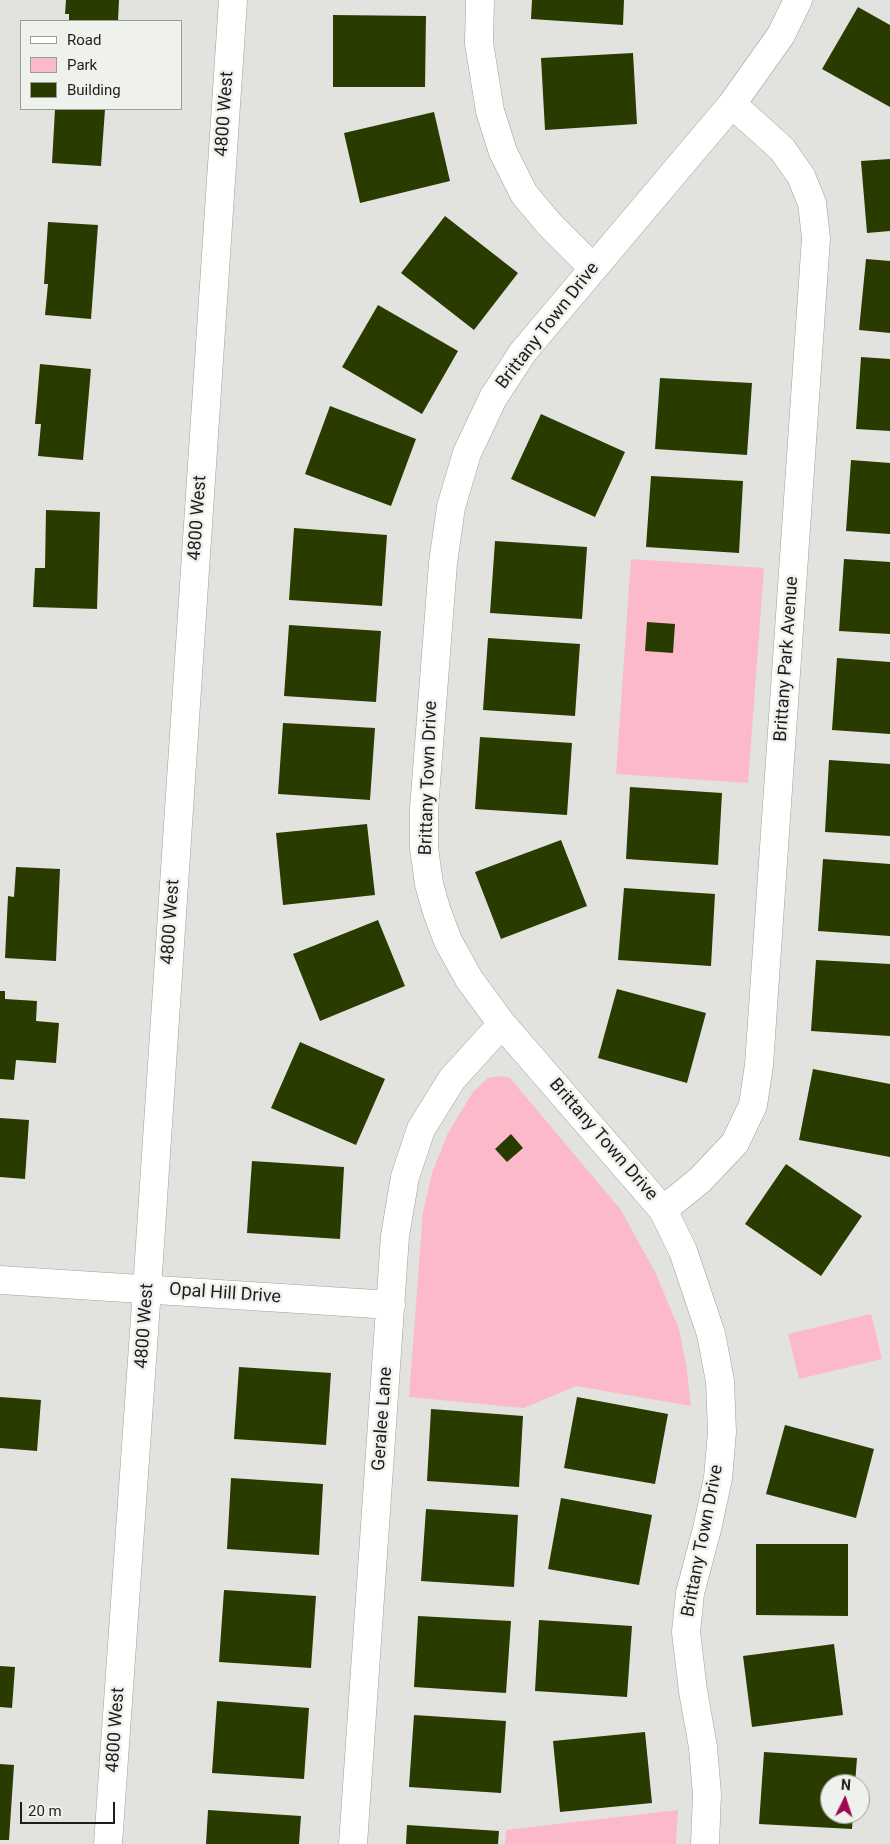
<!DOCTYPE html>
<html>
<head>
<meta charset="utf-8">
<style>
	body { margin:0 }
	#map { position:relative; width:890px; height:1844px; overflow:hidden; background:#e2e3df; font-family:Roboto,sans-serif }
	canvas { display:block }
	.legend { position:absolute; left:20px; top:20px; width:162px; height:90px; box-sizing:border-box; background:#eff1ec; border:1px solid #9b9d99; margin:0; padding:6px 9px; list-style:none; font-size:15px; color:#1d1e1c }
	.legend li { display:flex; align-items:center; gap:10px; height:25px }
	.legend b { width:25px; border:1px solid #9b9d99 }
	.north { position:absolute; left:820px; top:1774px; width:50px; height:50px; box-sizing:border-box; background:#eff1ec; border:1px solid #9b9d99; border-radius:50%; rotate:4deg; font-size:14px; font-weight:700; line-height:20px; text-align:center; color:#1d1e1c }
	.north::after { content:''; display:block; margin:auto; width:18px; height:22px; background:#9e064f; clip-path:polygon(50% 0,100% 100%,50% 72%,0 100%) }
	.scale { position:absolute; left:20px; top:1802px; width:95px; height:22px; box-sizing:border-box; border:2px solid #1d1e1c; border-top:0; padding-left:6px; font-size:15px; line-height:18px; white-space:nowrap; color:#1d1e1c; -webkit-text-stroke:4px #eff1ec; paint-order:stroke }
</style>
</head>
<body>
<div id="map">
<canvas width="890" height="1844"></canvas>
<ul class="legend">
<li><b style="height:6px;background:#fff"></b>Road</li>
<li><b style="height:14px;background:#fbb9ca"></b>Park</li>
<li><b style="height:14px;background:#2a3b00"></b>Building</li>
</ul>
<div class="north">N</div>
<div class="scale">20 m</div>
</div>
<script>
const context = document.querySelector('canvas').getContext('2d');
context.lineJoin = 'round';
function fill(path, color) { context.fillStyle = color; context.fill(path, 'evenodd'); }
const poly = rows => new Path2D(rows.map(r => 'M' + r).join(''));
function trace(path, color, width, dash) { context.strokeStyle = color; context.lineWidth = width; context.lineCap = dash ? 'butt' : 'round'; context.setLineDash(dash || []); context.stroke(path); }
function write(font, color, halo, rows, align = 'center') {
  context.font = font + ' Roboto,sans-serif'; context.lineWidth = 5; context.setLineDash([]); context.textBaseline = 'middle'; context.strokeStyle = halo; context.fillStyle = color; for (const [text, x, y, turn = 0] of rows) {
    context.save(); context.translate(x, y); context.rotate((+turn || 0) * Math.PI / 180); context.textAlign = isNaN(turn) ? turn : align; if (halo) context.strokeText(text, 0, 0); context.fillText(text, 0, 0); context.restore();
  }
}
const green = poly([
	[631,559,764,568,748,783,616,774],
	[501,1076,510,1078,621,1210,656,1274,679,1329,686,1364,691,1406,576,1386,524,1408,409,1397,423,1212,433,1170,448,1133,473,1092,488,1078],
	[871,1314,882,1359,799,1379,788,1334],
	[678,1810,676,1844,505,1844,506,1830]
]);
const building = poly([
	[66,0,119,0,118,21,69,21,69,14,65,14],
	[532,0,624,0,623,25,531,19],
	[858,7,890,25,890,107,822,69],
	[333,15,426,16,425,87,333,87],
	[633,53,637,124,545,130,541,58],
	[55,109,105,109,101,166,52,163],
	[434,112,450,181,360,203,344,133],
	[890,159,890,231,867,233,861,161],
	[445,216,518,273,474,330,401,273],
	[48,222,98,225,91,319,45,315,48,284,44,284],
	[866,259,890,261,890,333,859,330],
	[378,305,458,351,422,414,342,367],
	[861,357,890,359,890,431,856,429],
	[40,364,91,369,83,460,38,456,41,424,35,424],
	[660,378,752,383,747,455,655,449],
	[330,406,416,439,391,506,305,474],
	[541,414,625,452,595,517,511,479],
	[851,460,890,463,890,534,846,531],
	[651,476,743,481,739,553,646,547],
	[46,510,100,512,97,609,33,607,35,568,45,568],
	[294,528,387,535,382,606,289,600],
	[495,541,587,547,582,619,490,613],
	[844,559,890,562,890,634,839,631],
	[647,622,675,624,673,653,645,651],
	[289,625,381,631,376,702,284,696],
	[488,638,580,644,575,716,483,710],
	[837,658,890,662,890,734,832,730],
	[283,723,375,728,370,800,278,794],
	[480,737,572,743,567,815,475,809],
	[829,760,890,764,890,836,825,832],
	[630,787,722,793,718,865,626,859],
	[367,824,375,895,283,905,276,833],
	[561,840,587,906,501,939,475,872],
	[823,859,890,864,890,936,818,931],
	[16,867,60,869,56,961,5,958,8,896,14,897],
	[624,888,715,894,711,966,618,960],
	[378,920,405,986,320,1021,293,954],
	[816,960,890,964,890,1036,811,1031],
	[617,989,706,1013,687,1083,598,1058],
	[0,991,5,991,5,999,37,1001,36,1021,59,1023,56,1063,16,1060,14,1080,0,1079],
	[300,1042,385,1079,356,1145,271,1108],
	[813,1069,890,1084,890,1157,799,1140],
	[0,1118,29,1120,25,1179,0,1177],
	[511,1134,523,1148,507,1162,495,1149],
	[252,1161,344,1167,340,1239,247,1233],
	[786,1164,862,1216,821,1276,745,1224],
	[239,1367,331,1373,326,1445,234,1439],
	[0,1397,41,1400,37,1451,0,1448],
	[577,1397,668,1414,655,1484,564,1468],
	[431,1409,523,1416,519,1487,427,1481],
	[785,1425,874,1449,856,1518,766,1494],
	[231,1478,323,1484,319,1555,227,1549],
	[561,1498,652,1515,639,1585,548,1569],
	[426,1509,518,1515,514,1587,421,1581],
	[756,1544,848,1544,848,1616,756,1615],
	[224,1590,316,1596,311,1668,219,1662],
	[418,1616,511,1621,506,1693,414,1687],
	[539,1620,632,1626,627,1697,535,1691],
	[834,1644,843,1715,752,1727,743,1656],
	[0,1666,15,1667,12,1708,0,1707],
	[217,1701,309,1708,304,1779,212,1773],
	[414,1715,506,1721,501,1793,409,1787],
	[645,1732,652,1803,560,1812,553,1741],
	[764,1752,857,1758,855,1784,830,1784,830,1814,853,1814,852,1829,759,1824],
	[0,1764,14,1765,9,1840,0,1840],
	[208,1810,301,1816,299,1844,206,1844],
	[407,1825,499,1831,498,1844,406,1844]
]);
const street = poly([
	[480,0,479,43,490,111,503,152,524,194,550,225,593,268],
	[663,1210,700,1180,735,1143,753,1105,759,1065,816,238,812,203,801,176,782,149,732,104],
	[0,1280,391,1305],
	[353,1844,395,1236,405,1177,421,1129,452,1079,502,1024],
	[705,1844,707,1794,703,1747,693,1691,686,1632,690,1593,707,1529,718,1478,722,1432,720,1381,711,1334,683,1251,663,1210,502,1024,469,979,448,941,437,912,429,884,424,848,424,809,443,563,451,507,467,453,493,398,523,352,732,104,781,35,798,0]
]);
const secondary = poly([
	[108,1844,147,1289,233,0]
]);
const streetNames = [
	["4800 West",225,114,-86],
	["Brittany Town Drive",548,326,-52],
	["4800 West",198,518,-86],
	["Brittany Park Avenue",787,659,-86],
	["Brittany Town Drive",429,778,-88],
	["4800 West",171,922,-86],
	["Brittany Town Drive",603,1140,49],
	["Opal Hill Drive",225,1294,4],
	["4800 West",145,1326,-86],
	["Geralee Lane",383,1419,-86],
	["Brittany Town Drive",703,1541,-79],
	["4800 West",116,1730,-86]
];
fill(green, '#fbb9ca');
fill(building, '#2a3b00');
trace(street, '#9fa09c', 29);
trace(secondary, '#9fa09c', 29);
trace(street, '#fff', 28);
trace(secondary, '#fff', 28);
write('18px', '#1d1e1c', '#eff1ec', streetNames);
</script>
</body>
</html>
